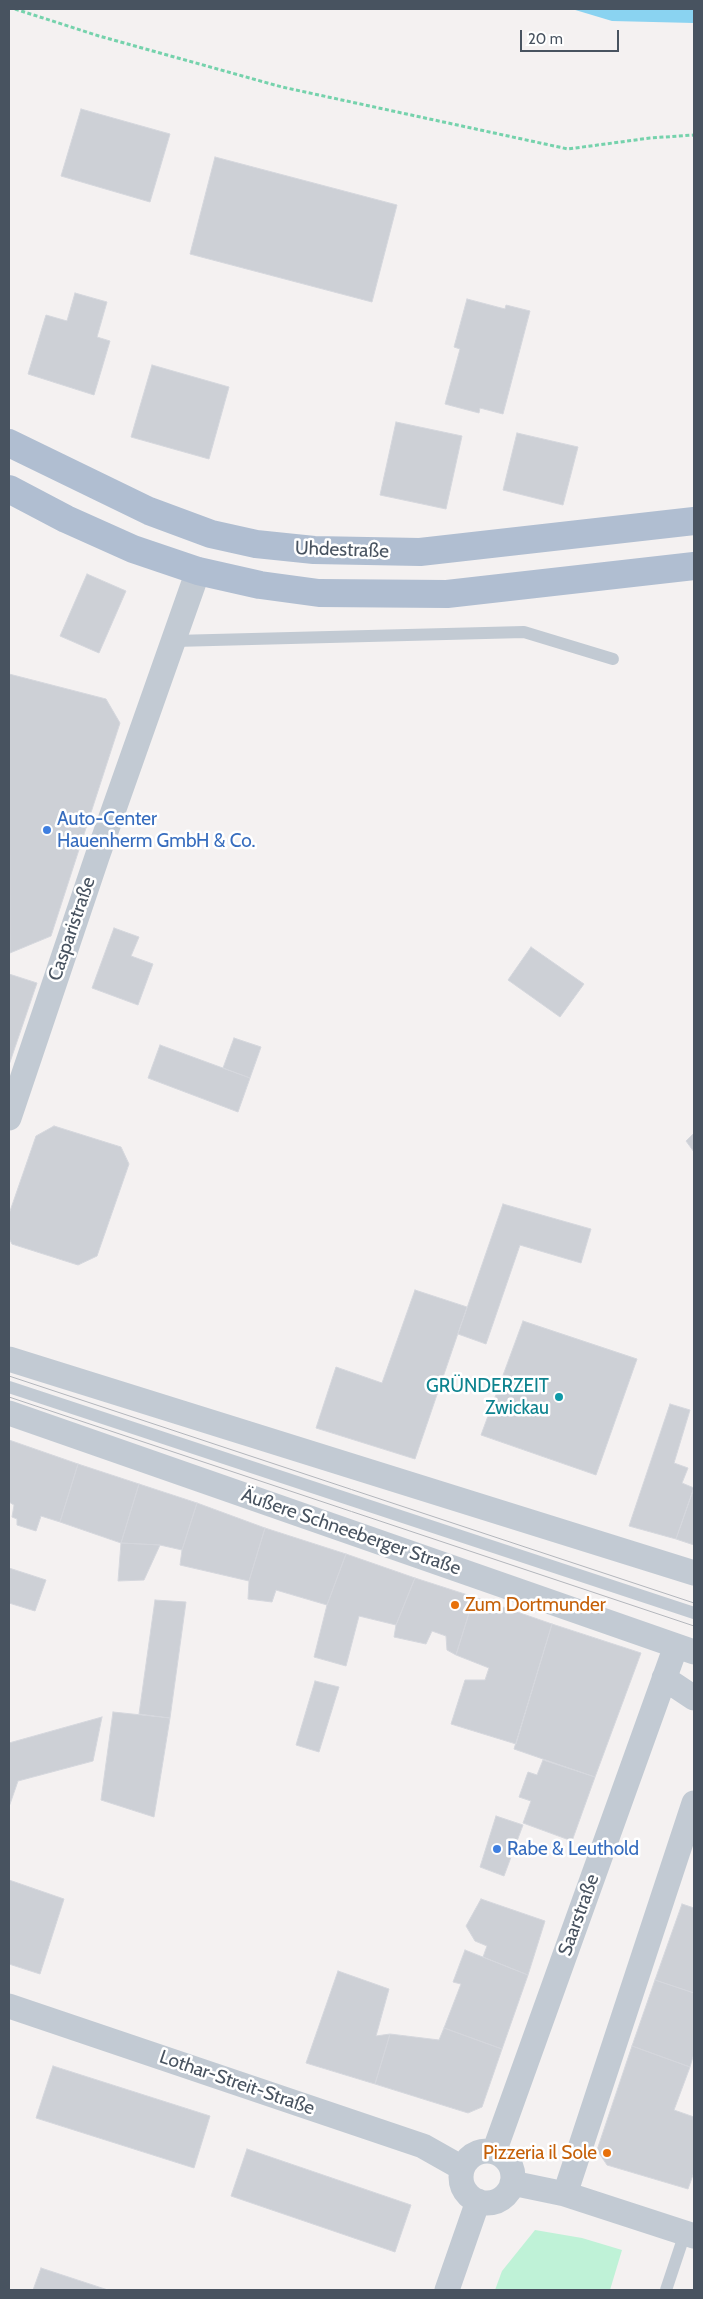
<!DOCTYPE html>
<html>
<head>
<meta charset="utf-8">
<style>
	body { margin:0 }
	#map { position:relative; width:703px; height:2299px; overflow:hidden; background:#f4f1f1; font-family:Cabin,sans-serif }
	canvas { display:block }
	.frame { position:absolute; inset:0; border:10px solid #485360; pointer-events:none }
	.scale { position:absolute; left:520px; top:30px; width:99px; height:22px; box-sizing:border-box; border:2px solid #485360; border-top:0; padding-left:6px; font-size:15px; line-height:18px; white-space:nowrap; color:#485360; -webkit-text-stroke:4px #fff; paint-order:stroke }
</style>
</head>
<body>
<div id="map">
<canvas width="703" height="2299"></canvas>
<div class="frame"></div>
<div class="scale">20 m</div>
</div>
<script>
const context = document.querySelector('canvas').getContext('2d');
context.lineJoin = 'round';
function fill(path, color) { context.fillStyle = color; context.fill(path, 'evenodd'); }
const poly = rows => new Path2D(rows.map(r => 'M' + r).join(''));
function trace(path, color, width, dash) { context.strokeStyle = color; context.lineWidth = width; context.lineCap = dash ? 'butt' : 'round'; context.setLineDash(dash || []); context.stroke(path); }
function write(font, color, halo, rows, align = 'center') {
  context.font = font + ' Cabin,sans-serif'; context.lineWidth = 5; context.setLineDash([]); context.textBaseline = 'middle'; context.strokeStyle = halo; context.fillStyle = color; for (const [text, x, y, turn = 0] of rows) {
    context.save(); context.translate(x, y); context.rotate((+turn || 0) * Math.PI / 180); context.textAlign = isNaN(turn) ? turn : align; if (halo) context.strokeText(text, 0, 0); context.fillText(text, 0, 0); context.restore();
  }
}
const green = poly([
	[535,2230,582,2238,622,2250,610,2290,495,2290,502,2271]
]);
const water = poly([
	[572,9,694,9,694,23,612,21]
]);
const building = poly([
	[81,109,170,134,150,202,61,176,81,109],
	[215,157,397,205,372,302,190,254,215,157],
	[75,293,107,302,97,337,110,341,94,395,28,374,46,315,67,321,75,293],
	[467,299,505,309,506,305,530,311,503,414,480,408,479,413,445,404,460,349,454,347,467,299],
	[152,365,229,387,209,459,131,437,152,365],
	[396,422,462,436,446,509,380,495,396,422],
	[517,433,578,447,563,505,503,490,517,433],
	[87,574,126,591,99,653,60,636,87,574],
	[9,674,106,699,120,723,51,936,10,953,9,674],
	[114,928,139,937,131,956,153,964,138,1005,92,988,114,928],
	[531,947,584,984,560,1017,508,980,531,947],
	[9,974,37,983,9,1065,9,974],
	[234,1038,261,1047,250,1078,223,1068,234,1038],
	[160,1045,250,1078,238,1112,148,1078,160,1045],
	[54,1126,121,1147,129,1164,97,1256,78,1265,12,1244,9,1238,9,1214,36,1136,54,1126],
	[694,1133,694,1152,686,1141,694,1133],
	[503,1204,591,1229,581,1263,520,1245,486,1344,458,1334,503,1204],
	[415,1290,467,1307,415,1459,316,1428,336,1367,382,1383,415,1290],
	[523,1321,637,1359,596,1475,481,1435,523,1321],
	[670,1404,690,1410,674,1463,688,1468,682,1483,694,1488,676,1539,629,1526,670,1404],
	[9,1440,78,1464,60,1522,41,1516,36,1531,17,1525,17,1519,12,1517,14,1505,9,1502,9,1440],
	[78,1464,139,1484,121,1543,60,1522,78,1464],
	[139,1484,197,1503,182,1550,160,1545,121,1543,139,1484],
	[694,1487,694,1545,676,1539,694,1487],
	[197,1503,265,1528,249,1581,180,1565,182,1550,197,1503],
	[265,1528,346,1554,327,1605,276,1590,272,1602,248,1599,249,1581,265,1528],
	[121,1543,160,1545,144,1580,118,1581,121,1543],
	[346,1554,415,1578,396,1625,359,1616,346,1666,314,1657,327,1605,346,1554],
	[9,1568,46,1580,35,1611,9,1603,9,1568],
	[415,1578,474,1597,456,1655,447,1650,446,1636,432,1631,426,1644,394,1637,396,1625,415,1578],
	[474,1597,552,1624,516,1744,451,1724,465,1680,485,1680,489,1668,456,1655,474,1597],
	[155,1600,186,1602,170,1718,139,1714,155,1600],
	[552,1624,641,1653,595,1777,514,1749,552,1624],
	[315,1681,339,1687,319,1752,296,1745,315,1681],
	[113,1712,170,1718,154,1817,101,1800,113,1712],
	[102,1717,93,1761,18,1781,9,1807,9,1743,102,1717],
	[543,1760,595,1777,572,1841,523,1823,531,1801,519,1797,528,1772,537,1775,543,1760],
	[496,1816,523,1825,504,1876,480,1867,496,1816],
	[9,1880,64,1899,40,1974,9,1964,9,1880],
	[481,1899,545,1921,528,1975,483,1957,487,1946,475,1941,466,1926,481,1899],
	[682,1904,694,1908,694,1993,655,1980,682,1904],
	[465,1950,528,1975,502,2049,444,2028,461,1984,453,1982,465,1950],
	[338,1971,389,1989,376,2036,390,2034,375,2084,306,2063,338,1971],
	[655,1980,694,1993,694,2053,690,2067,632,2046,655,1980],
	[444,2028,502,2049,482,2107,468,2113,375,2084,390,2034,439,2040,444,2028],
	[632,2046,690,2067,674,2110,694,2117,694,2172,688,2189,607,2165,597,2150,632,2046],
	[53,2066,210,2116,194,2168,36,2118,53,2066],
	[247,2149,411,2205,395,2252,231,2196,247,2149],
	[41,2268,108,2290,33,2290,41,2268]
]);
const path = poly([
	[15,9,99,36,282,87,568,149,650,138,694,135]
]);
const lane = poly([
	[174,641,524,632,613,659],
	[9,1387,694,1613],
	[666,2290,685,2233]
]);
const street = poly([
	[9,1118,97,857,198,571],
	[9,1359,694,1573],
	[9,1413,694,1652],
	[664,1678,694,1698],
	[9,2006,423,2146,462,2168],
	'461 2177a26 26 0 1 1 52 0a26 26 0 1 1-52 0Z',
	[494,2152,676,1646],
	[512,2183,565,2194,694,2236],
	[565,2194,694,1803],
	[447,2290,478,2201]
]);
const primary = poly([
	[9,443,149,511,211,534,256,544,314,550,420,552,694,521],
	[9,489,66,519,133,549,198,571,260,585,319,593,447,594,694,566]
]);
const tram = poly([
	[9,1376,694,1603],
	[9,1397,694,1626]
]);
const markers = [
	[47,830,5,"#3f7fe0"],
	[559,1397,5,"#0f9aa8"],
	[455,1605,5,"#e8710a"],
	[497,1849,5,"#3f7fe0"],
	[607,2153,5,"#e8710a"]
];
const streetNames = [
	["Uhdestraße",342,550,2],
	["Casparistraße",72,929,-71],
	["Äußere Schneeberger Straße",351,1532,19],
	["Saarstraße",579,1915,-70],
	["Lothar-Streit-Straße",237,2083,19]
];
const shopNames = [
	["Auto-Center",57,819],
	["Hauenherm GmbH & Co.",57,841],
	["Rabe & Leuthold",507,1849]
];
const cultureNames = [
	["GRÜNDERZEIT",549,1386],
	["Zwickau",549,1408]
];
const foodNames = [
	["Zum Dortmunder",465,1605],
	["Pizzeria il Sole",597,2153,"right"]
];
fill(green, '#bff2d7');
fill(water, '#8ad3f1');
fill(building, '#cdd0d6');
trace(building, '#d5d7dd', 1);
trace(path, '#75d2ac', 3, [4, 2.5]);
trace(lane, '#c2cad3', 12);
trace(street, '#c2cad3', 25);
trace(primary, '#b0bed1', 28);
trace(tram, '#b3b6bc', 1);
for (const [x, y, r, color] of markers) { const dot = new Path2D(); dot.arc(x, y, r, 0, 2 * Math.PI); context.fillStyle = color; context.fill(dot); trace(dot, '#fff', 2); }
write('19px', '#485360', '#fff', streetNames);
write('19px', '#366cbe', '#fff', shopNames, 'left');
write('19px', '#0d838f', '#fff', cultureNames, 'right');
write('19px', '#c56008', '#fff', foodNames, 'left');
</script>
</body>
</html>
